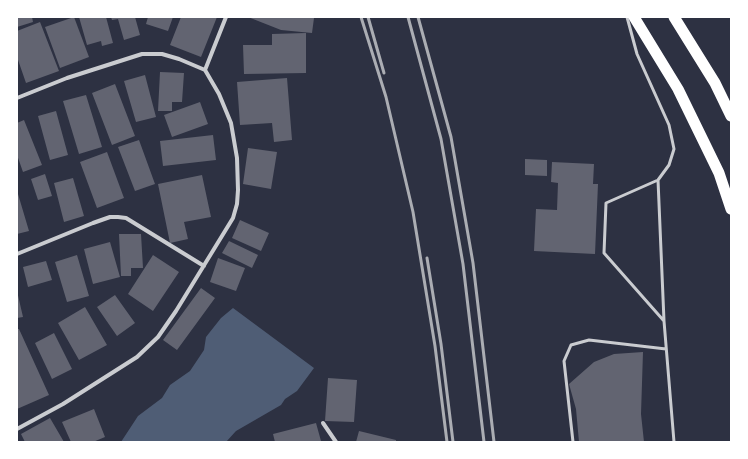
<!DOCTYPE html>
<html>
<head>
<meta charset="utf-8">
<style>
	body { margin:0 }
	#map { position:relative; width:748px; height:459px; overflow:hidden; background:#2d3142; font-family:"Varela Round",sans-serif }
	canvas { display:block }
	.frame { position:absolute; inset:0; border:18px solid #fff; pointer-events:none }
</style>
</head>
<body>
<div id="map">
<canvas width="748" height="459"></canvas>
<div class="frame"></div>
</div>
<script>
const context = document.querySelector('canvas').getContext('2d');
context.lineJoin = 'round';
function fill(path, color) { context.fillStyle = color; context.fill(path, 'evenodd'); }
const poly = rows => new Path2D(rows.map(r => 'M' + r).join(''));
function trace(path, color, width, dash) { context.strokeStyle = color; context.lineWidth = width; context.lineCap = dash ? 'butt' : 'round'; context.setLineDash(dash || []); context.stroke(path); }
const water = poly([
	[233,308,314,368,297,391,285,399,281,405,236,431,226,442,121,442,138,416,162,398,170,385,190,371,204,350,206,337,221,318]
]);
const building = poly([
	[17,17,32,17,33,22,17,27],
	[74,17,89,57,60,68,45,27],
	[79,17,106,17,113,43,102,46,101,41,87,45],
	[111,17,135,17,140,35,124,40,118,19,112,20],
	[148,17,173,17,168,31,146,24],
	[181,17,217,17,201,57,170,45],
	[248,17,310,17,314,18,312,33,281,30],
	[40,22,59,71,26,83,17,57,17,31],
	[306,33,306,73,244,74,243,45,272,45,272,34],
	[160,72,184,73,182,102,172,102,172,111,158,111],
	[145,75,156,117,136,122,124,81],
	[287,78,292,140,274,142,272,123,240,125,237,82],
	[115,84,135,136,112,145,92,93],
	[86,95,102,147,79,154,63,101],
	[200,102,208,124,172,137,164,115],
	[56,111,68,155,50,160,38,116],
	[24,120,42,165,23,172,17,155,17,123],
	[213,135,216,160,163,166,160,141],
	[139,140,155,184,135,191,118,147],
	[248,148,277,152,271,189,243,184],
	[107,152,124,198,97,208,80,162],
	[525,159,547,160,547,176,525,175],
	[552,162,594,164,593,184,598,184,595,254,534,251,536,209,557,210,558,183,551,182],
	[45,174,52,196,38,200,31,179],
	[202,175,211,217,184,222,188,239,170,243,158,184],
	[73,178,84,216,64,222,54,183],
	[18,194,29,231,17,234,17,195],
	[240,220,269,233,261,251,232,238],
	[119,234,141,234,143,268,131,268,131,276,121,276],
	[229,241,258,255,252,268,222,253],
	[110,242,120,277,93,284,84,249],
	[77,255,89,296,67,302,55,262],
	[153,255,179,272,153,311,128,294],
	[218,258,245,268,236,291,210,282],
	[46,261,52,280,28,287,23,267],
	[201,288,215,298,177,350,163,340],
	[17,291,23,317,17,318],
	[115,295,135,323,117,336,97,307],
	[85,307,107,345,79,360,58,323],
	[17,329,19,329,49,395,17,409],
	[54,333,72,369,52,379,35,343],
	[643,352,641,414,644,442,579,442,576,409,569,384,594,362,614,354],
	[328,378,357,380,354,422,325,421],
	[94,409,105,437,93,442,71,442,62,422],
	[50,418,64,442,25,442,21,434],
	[316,423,321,441,316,442,275,442,273,434],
	[359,431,396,440,396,442,356,442]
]);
const service = poly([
	[627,17,637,54,669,125,674,149,669,165,658,180,606,203,604,253,664,321],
	[658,180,664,321,674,442],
	[573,442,564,361,571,345,589,340,666,349]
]);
const minor = poly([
	[205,70,226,17],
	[17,98,67,78,142,54,162,54,179,59,205,70],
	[17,254,93,223,110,217,118,217,126,218,204,266],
	[323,423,336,442],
	[17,429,63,404,137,357,158,337,176,311,233,218,237,204,238,190,237,158,231,123,219,94,205,70]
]);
const trunk = poly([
	[634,17,678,89,719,173,731,209],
	[674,17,715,83,731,116]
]);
const rail = poly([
	[361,17,386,97,413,212,435,346,447,442],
	[368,17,384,73],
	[408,17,441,139,463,264,484,442],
	[418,17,451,137,473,263,494,442],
	[427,258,441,344,453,442]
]);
fill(water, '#4f5d75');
fill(building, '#626471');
trace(service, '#caccd0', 3);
trace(minor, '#caccd0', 4);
trace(trunk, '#fff', 11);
trace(rail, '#abadb3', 3);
</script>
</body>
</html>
